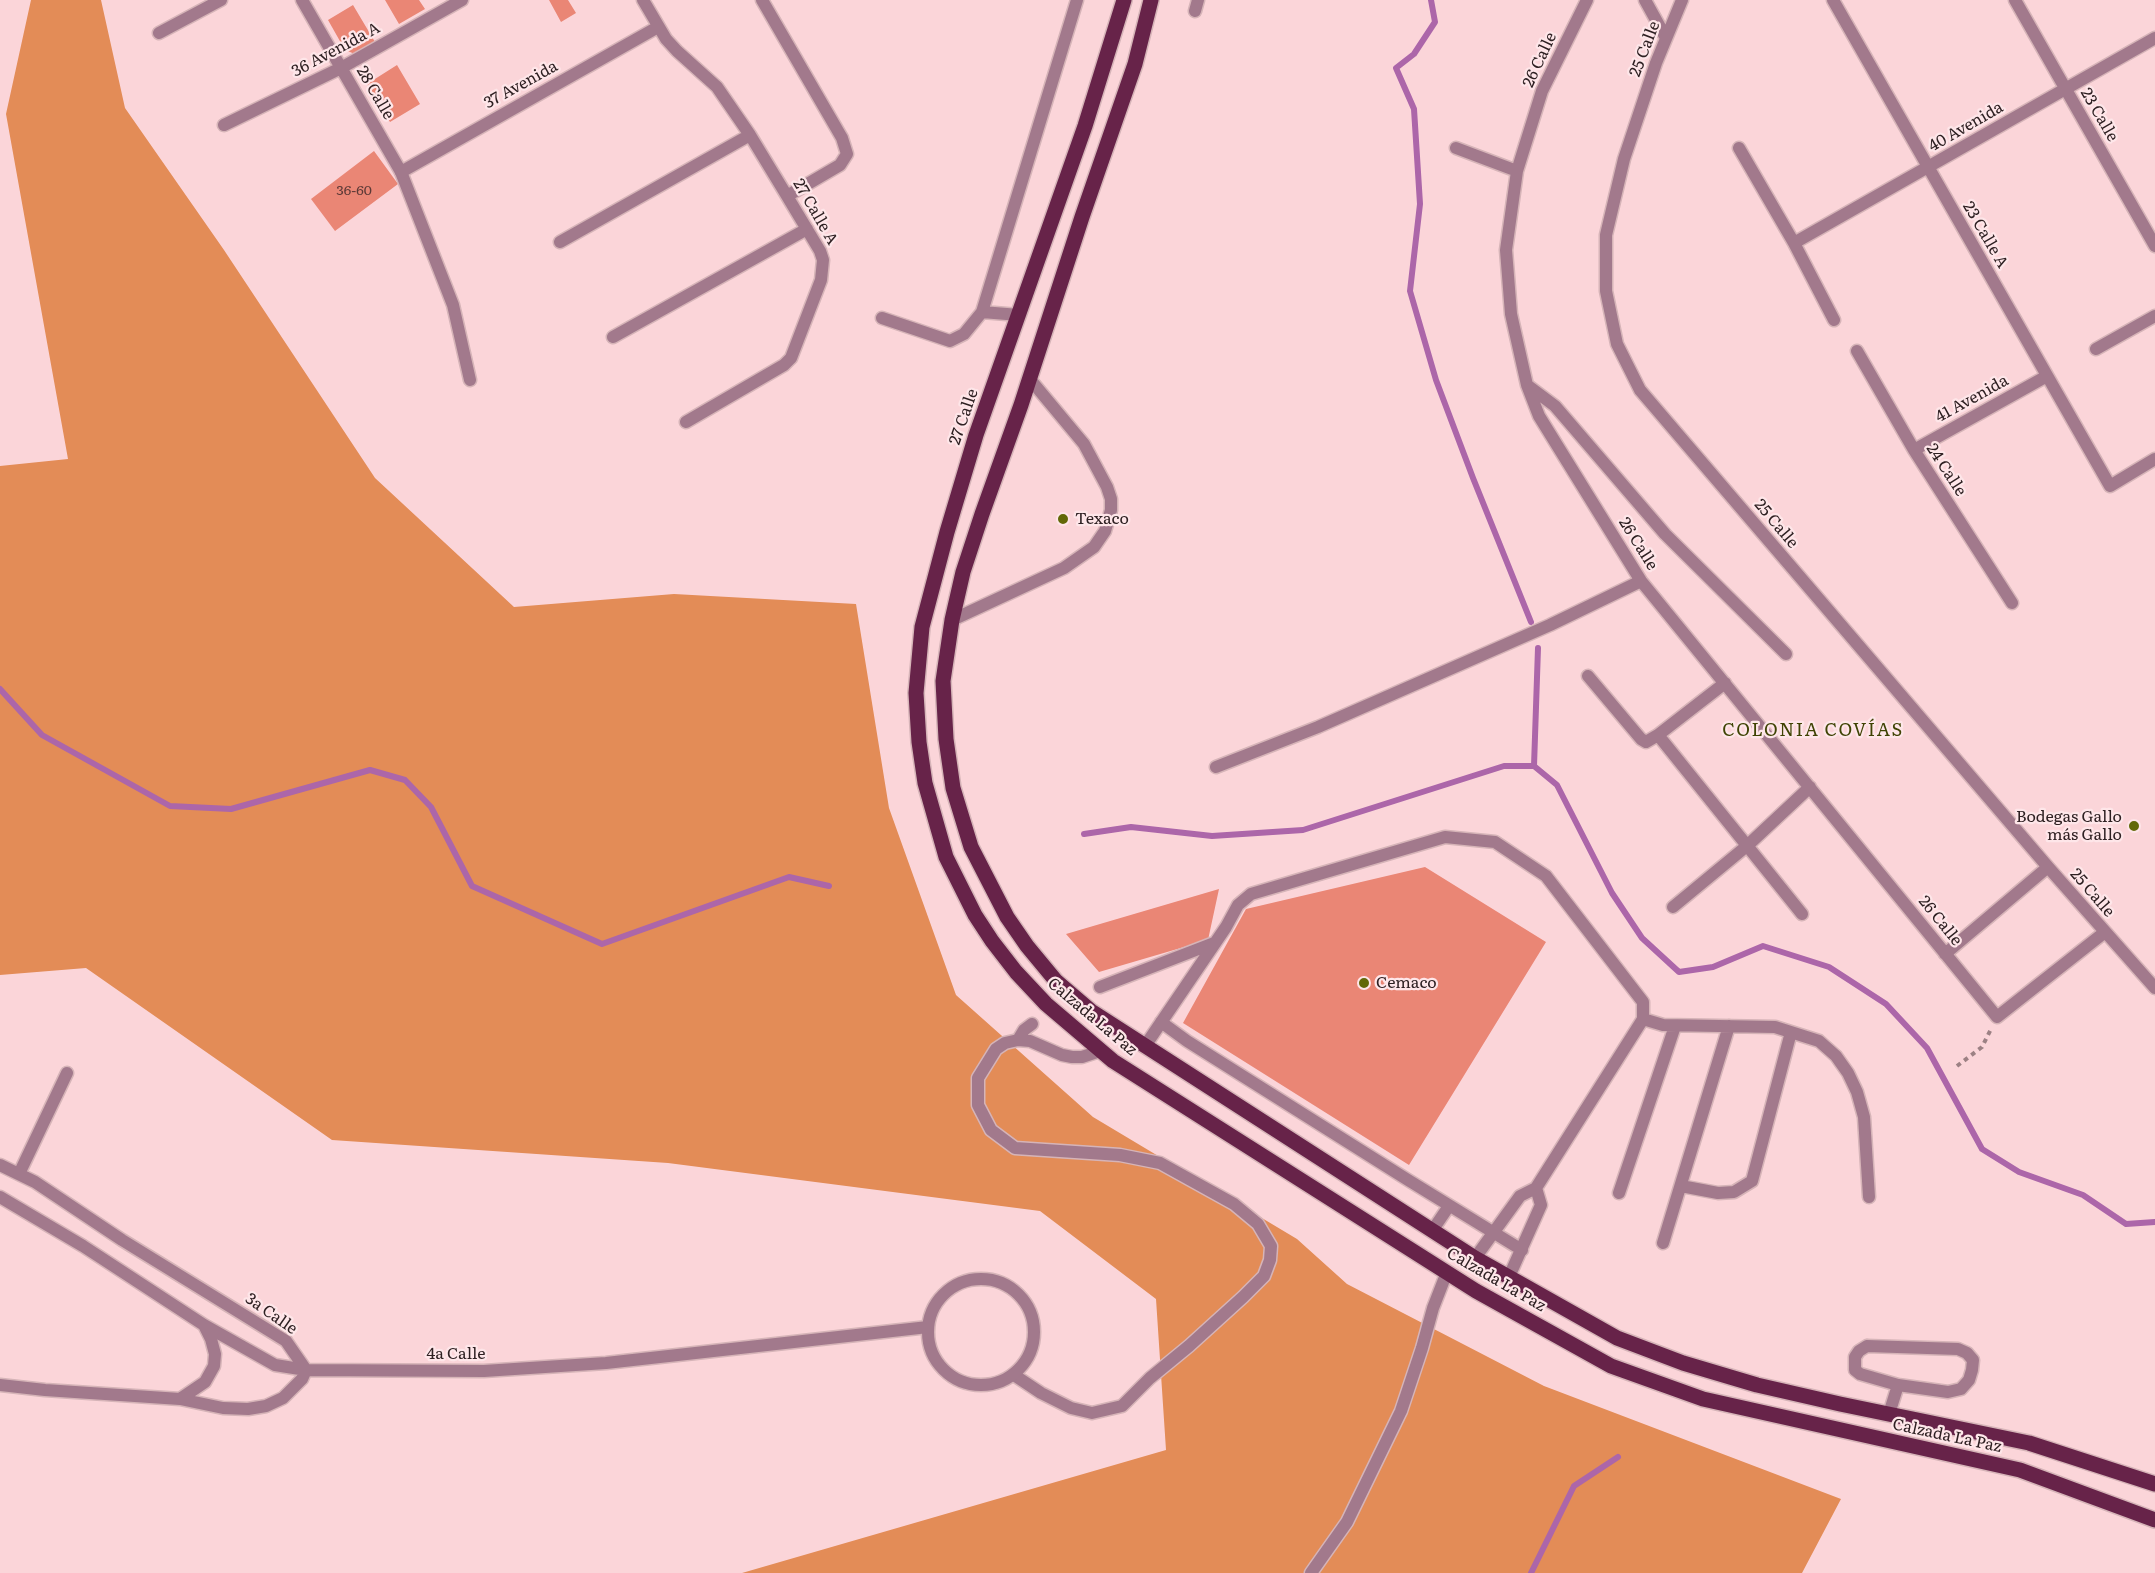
<!DOCTYPE html>
<html>
<head>
<meta charset="utf-8">
<style>
	body { margin:0 }
	canvas { display:block; background:#fbd5d9 }
</style>
</head>
<body>
<canvas width="2155" height="1573"></canvas>
<script>
const context = document.querySelector('canvas').getContext('2d');
context.lineJoin = 'round';
function fill(path, color) { context.fillStyle = color; context.fill(path, 'evenodd'); }
const poly = rows => new Path2D(rows.map(r => 'M' + r).join(''));
function trace(path, color, width, dash) { context.strokeStyle = color; context.lineWidth = width; context.lineCap = dash ? 'butt' : 'round'; context.setLineDash(dash || []); context.stroke(path); }
function write(font, color, halo, rows, align = 'center') {
  context.font = font + ' Literata,serif'; context.lineWidth = 4.5; context.setLineDash([]); context.textBaseline = 'middle'; context.strokeStyle = halo; context.fillStyle = color; for (const [text, x, y, turn = 0] of rows) {
    context.save(); context.translate(x, y); context.rotate((+turn || 0) * Math.PI / 180); context.textAlign = isNaN(turn) ? turn : align; if (halo) context.strokeText(text, 0, 0); context.fillText(text, 0, 0); context.restore();
  }
}
const forest = poly([
	[31,0,101,0,125,108,224,250,375,478,514,607,674,594,856,604,889,808,956,995,1093,1117,1297,1239,1347,1284,1544,1386,1841,1499,1802,1573,742,1573,1166,1450,1156,1299,1040,1211,668,1163,332,1140,86,968,0,975,0,466,68,459,6,114]
]);
const stream = poly([
	[1431,0,1435,22,1414,54,1396,68,1414,109,1420,204,1410,291,1436,380,1473,478,1531,622],
	[0,689,42,735,170,806,231,809,370,770,405,780,431,807,472,886,602,944,789,877,829,886],
	[1534,766,1538,648],
	[1084,834,1131,827,1212,836,1303,830,1504,766,1534,766,1557,785,1612,893,1642,938,1679,972,1713,967,1763,946,1829,967,1886,1004,1927,1048,1982,1149,2019,1172,2083,1195,2126,1224,2155,1222],
	[1531,1573,1574,1486,1618,1457]
]);
const building = poly([
	[385,0,419,0,425,9,399,24],
	[549,0,568,0,576,13,561,22],
	[353,5,375,42,355,54,345,50,328,20],
	[397,65,420,104,390,122,367,84],
	[374,151,398,184,335,231,311,199],
	[1425,867,1546,942,1409,1165,1183,1023,1246,909],
	[1219,889,1208,940,1099,972,1066,934]
]);
const path = poly([
	[1957,1066,1982,1047,1991,1029]
]);
const lane = poly([
	[1195,11,1198,0],
	[401,172,453,305,470,380],
	[982,312,1019,315],
	[882,318,950,341,964,334,982,312,1077,0],
	[952,620,1064,568,1094,547,1105,531,1111,510,1111,499,1107,487,1084,444,1029,378],
	[1100,987,1214,943],
	[1643,1019,1663,1025,1775,1027,1819,1041,1836,1056,1848,1073,1857,1092,1864,1117,1869,1197],
	[1161,1022,1187,1041,1408,1180,1522,1250],
	[1018,1040,1024,1030,1032,1024],
	[1145,1046,1226,927,1238,905,1251,894,1445,837,1495,842,1546,876,1643,1002,1643,1019,1536,1188,1520,1196,1475,1258],
	[1681,1186,1718,1193,1734,1192,1752,1181,1791,1032],
	[1619,1193,1675,1026],
	[1432,1231,1449,1206],
	[1663,1243,1729,1026],
	[1508,1279,1541,1205,1536,1188],
	[1867,1346,1958,1349,1967,1353,1973,1360,1972,1370,1969,1380,1961,1389,1948,1392,1898,1385,1860,1374,1855,1370,1855,1357,1859,1351,1867,1346],
	[1014,1375,1041,1393,1071,1408,1092,1413,1122,1406,1150,1378,1189,1346,1243,1297,1264,1276,1270,1260,1271,1246,1258,1224,1234,1204,1160,1163,1120,1155,1015,1148,991,1130,978,1105,978,1078,996,1049,1005,1043,1018,1040,1030,1041,1062,1055,1072,1057,1082,1057,1100,1051],
	[1889,1414,1898,1385],
	[1311,1573,1347,1522,1401,1411,1422,1348,1433,1308,1447,1272]
]);
const street = poly([
	[302,0,401,172,658,27],
	[643,0,666,39,677,51,717,87,750,135,787,196,820,251,823,260,821,280,791,358,784,365,686,422],
	[762,0,842,138,847,154,840,165,787,196],
	[1587,0,1542,91,1517,171,1506,250,1511,314,1527,385,1539,416,1641,581,1997,1017,2105,932],
	[1645,0,1666,38],
	[1682,0,1656,63,1624,159,1606,235,1606,291,1617,344,1640,390,2048,867,2155,988],
	[1833,0,2110,486,2155,459],
	[2015,0,2155,246],
	[159,33,221,0],
	[224,125,341,68,462,0],
	[1456,148,1517,171],
	[1739,148,1794,243,1834,320],
	[560,242,750,135],
	[1794,243,2155,38],
	[613,337,807,229],
	[2096,349,2155,316],
	[1857,351,1914,450,2012,603],
	[1527,385,1555,406,1665,534,1786,654],
	[1914,450,2047,376],
	[1588,676,1641,739,1646,742,1658,735,1725,683],
	[1658,735,1802,914],
	[1216,767,1318,727,1550,625,1641,581],
	[1673,907,1748,845,1810,787],
	[1945,954,2048,867],
	[0,1165,35,1182,122,1240,286,1341,306,1370],
	[19,1174,67,1073],
	[0,1197,83,1246,204,1325,275,1365,306,1370,484,1371,606,1363,928,1327],
	'928 1332a53 53 0 1 1 106 0a53 53 0 1 1-106 0Z',
	[0,1385,45,1390,180,1399,223,1408,248,1409,266,1406,283,1398,302,1379,306,1370],
	[180,1399,205,1382,214,1366,215,1354,211,1339,204,1325]
]);
const primary = poly([
	[1124,0,1085,126,976,435,947,532,922,627,916,693,919,742,925,783,946,857,975,915,992,941,1016,972,1046,1004,1113,1061,1476,1291,1611,1366,1703,1399,2020,1470,2155,1520],
	[1151,0,1135,64,1082,217,1021,405,982,514,963,572,952,620,943,681,946,739,953,788,971,847,1007,917,1027,946,1056,981,1091,1011,1475,1258,1617,1338,1683,1363,1757,1385,1840,1404,2029,1443,2155,1484]
]);
const markers = [
	[1063,519,6,"#626807"],
	[2134,826,6,"#626807"],
	[1364,983,6,"#626807"]
];
const numberNames = [
	["36-60",354,191]
];
const streetNames = [
	["25 Calle",1645,49,-69],
	["36 Avenida A",336,50,-28],
	["26 Calle",1540,60,-65],
	["37 Avenida",521,85,-29],
	["28 Calle",375,93,60],
	["23 Calle",2099,115,60],
	["40 Avenida",1966,127,-30],
	["27 Calle A",815,212,60],
	["23 Calle A",1985,235,60],
	["41 Avenida",1972,399,-29],
	["27 Calle",964,417,-71],
	["24 Calle",1946,470,57],
	["25 Calle",1776,524,50],
	["26 Calle",1638,544,58],
	["25 Calle",2092,893,49],
	["26 Calle",1940,921,51],
	["Calzada La Paz",1092,1017,40],
	["Calzada La Paz",1496,1280,30],
	["3a Calle",271,1314,35],
	["4a Calle",456,1354],
	["Calzada La Paz",1947,1436,12]
];
const poiNames = [
	["Texaco",1075,519],
	["Bodegas Gallo",2122,817,"right"],
	["más Gallo",2122,835,"right"],
	["Cemaco",1376,983]
];
const neighbourhoodNames = [
	["COLONIA COVÍAS",1813,731]
];
fill(forest, '#e38c57');
trace(stream, '#ac66a9', 6);
fill(building, '#ea8675');
trace(lane, '#d6b4b8', 15);
trace(street, '#d6b4b8', 15);
trace(primary, '#d6b4b8', 18);
trace(path, '#9c8184', 4, [4.5, 4.5]);
trace(lane, '#a2798c', 12);
trace(street, '#a2798c', 12);
trace(primary, '#672349', 15);
for (const [x, y, r, color] of markers) { const dot = new Path2D(); dot.arc(x, y, r, 0, 2 * Math.PI); context.fillStyle = color; context.fill(dot); trace(dot, '#fee6e9', 2); }
write('14px', '#5d3a37', null, numberNames);
write('16px', '#2e2022', '#fee6e9', streetNames);
write('16px', '#2e2022', '#fee6e9', poiNames, 'left');
context.letterSpacing = '1.5px';
write('18px', '#3f4304', '#fee6e9', neighbourhoodNames);
context.letterSpacing = '0px';
</script>
</body>
</html>
